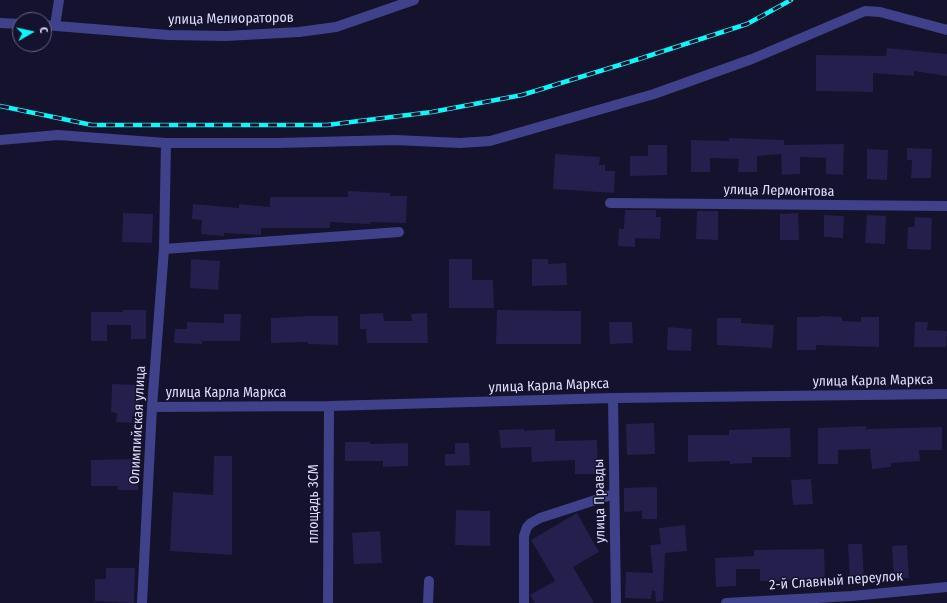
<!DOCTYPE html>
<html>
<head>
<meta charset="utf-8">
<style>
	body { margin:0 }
	#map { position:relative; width:947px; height:603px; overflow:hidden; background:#14122c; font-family:"Fira Sans Condensed",sans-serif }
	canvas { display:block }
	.north { position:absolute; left:12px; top:12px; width:40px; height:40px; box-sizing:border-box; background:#14122c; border:1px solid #656480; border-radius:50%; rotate:81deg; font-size:11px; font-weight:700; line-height:16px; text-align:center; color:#dfdefe }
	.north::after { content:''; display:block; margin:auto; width:14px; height:18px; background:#0ff6f9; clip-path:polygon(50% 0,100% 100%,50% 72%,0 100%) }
</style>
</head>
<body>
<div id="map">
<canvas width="947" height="603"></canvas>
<div class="north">С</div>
</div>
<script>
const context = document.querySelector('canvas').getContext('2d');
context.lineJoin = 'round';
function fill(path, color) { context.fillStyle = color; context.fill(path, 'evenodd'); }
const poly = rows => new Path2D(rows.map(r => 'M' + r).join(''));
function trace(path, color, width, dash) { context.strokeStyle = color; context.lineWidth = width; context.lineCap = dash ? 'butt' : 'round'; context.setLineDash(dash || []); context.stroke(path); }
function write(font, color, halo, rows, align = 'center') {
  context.font = font + ' "Fira Sans Condensed",sans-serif'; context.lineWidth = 3; context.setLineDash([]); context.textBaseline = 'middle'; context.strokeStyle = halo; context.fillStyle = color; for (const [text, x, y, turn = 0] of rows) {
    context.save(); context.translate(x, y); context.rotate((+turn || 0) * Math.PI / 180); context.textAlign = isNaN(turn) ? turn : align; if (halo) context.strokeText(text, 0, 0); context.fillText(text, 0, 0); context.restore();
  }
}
const building = poly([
	[887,48,947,54,947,76,914,71,914,76,873,73,873,92,816,91,816,55,886,56],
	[729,138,784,140,784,145,844,144,843,175,826,174,826,158,800,157,800,174,782,175,781,154,757,156,757,172,738,172,739,159,710,158,710,172,691,172,691,140,729,141],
	[648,145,667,145,667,175,630,176,630,156,648,156],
	[907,148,932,149,931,178,911,178,912,160,907,160],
	[867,149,888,150,887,180,867,179],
	[555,154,600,157,599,165,605,165,605,171,615,171,614,193,553,189],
	[348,191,390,193,390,196,407,196,406,223,370,222,370,224,330,222,330,228,261,228,261,235,224,233,224,236,201,234,202,220,192,219,193,204,239,208,239,204,270,207,270,197,348,197],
	[625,210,656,210,656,217,661,217,660,239,635,238,635,247,618,246,619,229,624,229],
	[697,211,718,211,718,240,696,239],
	[123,213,153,214,152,243,122,242],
	[798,213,799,240,780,240,780,214],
	[824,215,844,216,843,238,824,237],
	[867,215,886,216,885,244,865,243],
	[915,217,932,218,931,250,907,249,908,227,914,227],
	[191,259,220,261,218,290,190,288],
	[449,259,472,259,472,280,493,280,494,308,449,308],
	[532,259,548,259,548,264,566,263,567,285,532,286],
	[123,310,146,310,146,339,131,339,131,325,107,325,107,341,91,341,91,312,123,312],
	[497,310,581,311,581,344,496,344],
	[383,313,384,321,412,321,411,314,427,313,428,343,367,343,366,329,360,329,360,314],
	[224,314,241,314,240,341,202,341,202,344,174,343,175,329,187,329,187,322,224,323],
	[308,316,338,316,338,345,308,344,308,342,271,343,271,318],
	[821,316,842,317,842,321,861,322,861,317,879,317,879,347,816,345,816,350,797,350,797,317,821,317],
	[717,318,741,318,741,323,774,325,772,348,717,345],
	[609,322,632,322,633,343,610,344],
	[915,322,928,322,927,330,947,331,946,347,914,347],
	[668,327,692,329,691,351,667,350],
	[112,384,140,385,139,416,132,416,132,423,116,422,117,413,111,412],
	[654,423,655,454,627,455,626,424],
	[866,426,866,429,942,427,942,450,919,450,920,461,891,463,891,467,872,469,870,449,838,450,838,464,818,464,818,428],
	[790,428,791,457,752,457,752,463,730,464,730,461,688,462,688,435,729,435,729,430],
	[524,429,524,431,555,429,555,441,597,440,598,474,575,474,575,460,532,462,531,447,501,448,499,430],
	[345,442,370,442,370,444,408,443,408,466,383,467,383,461,345,461],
	[455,443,469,443,470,465,445,466,445,454,455,454],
	[214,456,232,456,232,555,170,551,173,492,213,495],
	[137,459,138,490,118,490,118,486,91,486,91,460],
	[811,479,813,504,793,505,791,480],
	[657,487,657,519,642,519,642,511,624,512,624,488],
	[456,510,490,511,490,546,455,545],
	[577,513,599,552,573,567,594,603,535,603,530,595,555,581,531,540],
	[685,525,687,551,665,553,663,601,656,602,655,591,652,591,651,599,625,598,626,572,653,573,650,545,661,544,659,528],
	[380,531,382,563,354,564,352,533],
	[848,544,862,544,864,578,850,579],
	[907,545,909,578,894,578,892,546],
	[824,549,825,580,760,581,760,569,736,569,736,586,716,587,715,558,754,556,754,550],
	[106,568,135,568,134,603,95,601,95,579,106,579]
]);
const minor = poly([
	[0,23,20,24],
	[44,25,168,35,226,36,299,32,336,27,414,0],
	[55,26,59,0],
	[0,140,58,135,166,143,278,143,395,140,460,143,490,141,654,94,752,59,865,11,880,12,947,30],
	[610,203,947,206],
	[164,249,399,232],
	[613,398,616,603],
	[152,407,329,406,613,398,947,394],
	[142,603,152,407,164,249,166,143],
	[328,603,329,406],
	[428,603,429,581],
	[524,603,524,536,527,527,531,523,540,518,614,494],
	[726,603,852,596,947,587]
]);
const rail = poly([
	[0,106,92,125,327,125,432,112,522,95,639,59,747,24,791,0]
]);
const streetNames = [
	["улица Мелиораторов",231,19,-1],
	["улица Лермонтова",779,191,1],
	["улица Карла Маркса",873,381,-1],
	["улица Карла Маркса",549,386,-2],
	["улица Карла Маркса",226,393],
	["Олимпийская улица",138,425,-87],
	["улица Правды",600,501,-91],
	["площадь ЗСМ",314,504,-90],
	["2-й Славный переулок",836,581,-4]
];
fill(building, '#241f4c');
trace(minor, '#3f428a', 10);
trace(rail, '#0ff6f9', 4.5);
trace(rail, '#14122c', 3, [9]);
write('14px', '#dfdefe', '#14122c', streetNames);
</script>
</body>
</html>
